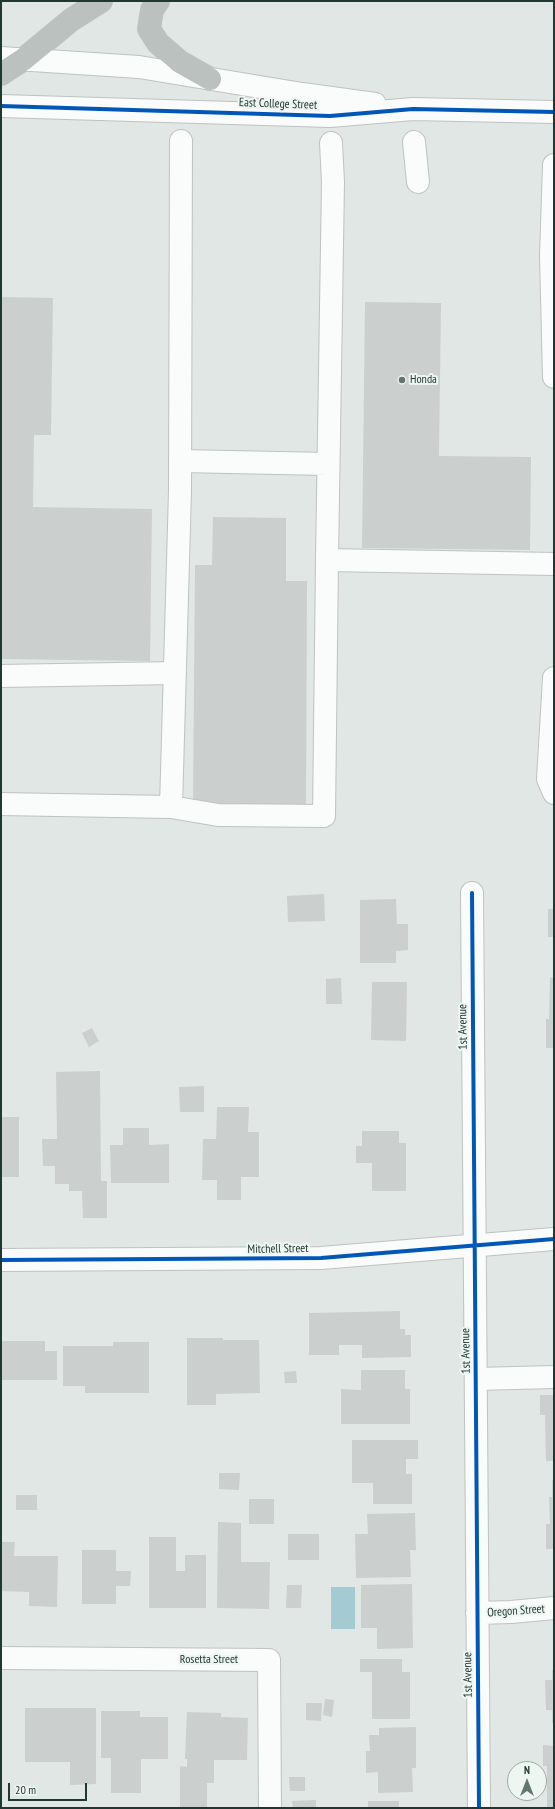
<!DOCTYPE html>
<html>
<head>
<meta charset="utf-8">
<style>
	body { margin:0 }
	#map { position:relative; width:555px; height:1809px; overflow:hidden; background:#e1e7e4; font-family:"PT Sans Narrow",sans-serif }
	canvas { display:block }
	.frame { position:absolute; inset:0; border:2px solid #213732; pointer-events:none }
	.north { position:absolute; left:507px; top:1761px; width:40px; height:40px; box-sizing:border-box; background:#eef6f2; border:1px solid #9caaa5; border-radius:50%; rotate:0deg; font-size:11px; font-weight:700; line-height:16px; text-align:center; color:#213732 }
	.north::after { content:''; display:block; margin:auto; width:14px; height:18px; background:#647570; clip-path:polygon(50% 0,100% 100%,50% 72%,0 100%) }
	.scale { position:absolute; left:8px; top:1783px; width:79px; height:18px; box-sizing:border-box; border:2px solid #213732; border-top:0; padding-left:5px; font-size:12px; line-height:14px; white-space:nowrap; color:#213732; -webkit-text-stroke:3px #eef6f2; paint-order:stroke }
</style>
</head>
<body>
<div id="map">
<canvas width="555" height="1809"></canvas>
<div class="frame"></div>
<div class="north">N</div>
<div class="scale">20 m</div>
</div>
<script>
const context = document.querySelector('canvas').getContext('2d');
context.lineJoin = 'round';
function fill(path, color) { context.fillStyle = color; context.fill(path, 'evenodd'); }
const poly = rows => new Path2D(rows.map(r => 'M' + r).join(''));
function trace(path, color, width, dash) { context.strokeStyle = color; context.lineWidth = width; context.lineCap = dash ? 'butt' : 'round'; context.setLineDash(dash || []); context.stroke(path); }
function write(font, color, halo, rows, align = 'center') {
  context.font = font + ' "PT Sans Narrow",sans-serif'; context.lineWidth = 4; context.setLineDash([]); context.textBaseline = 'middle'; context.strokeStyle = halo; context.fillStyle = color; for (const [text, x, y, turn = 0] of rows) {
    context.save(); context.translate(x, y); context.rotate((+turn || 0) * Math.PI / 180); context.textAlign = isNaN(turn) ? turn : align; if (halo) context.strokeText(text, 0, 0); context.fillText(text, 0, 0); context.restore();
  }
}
const water = poly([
	[331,1587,355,1587,355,1629,331,1629]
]);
const building = poly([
	[1,297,53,298,51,435,34,435,33,507,152,509,150,661,1,659],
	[365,302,441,303,439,456,531,457,530,550,362,548],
	[213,517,286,518,286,581,307,581,306,809,193,809,195,565,212,565],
	[324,894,325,921,288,922,287,896],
	[396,899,397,924,408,924,408,950,396,951,396,963,360,963,360,900],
	[548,909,554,909,554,937,548,937],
	[550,977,554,978,554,1048,546,1048,546,1019,549,1019],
	[341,978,342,1004,326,1004,326,979],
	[372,982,407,982,406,1041,371,1040],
	[92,1028,99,1041,89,1047,82,1033],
	[100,1071,101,1181,107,1181,107,1218,83,1218,82,1191,69,1191,69,1184,55,1184,55,1166,43,1166,42,1139,57,1139,56,1072],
	[204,1086,204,1112,180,1112,179,1087],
	[217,1107,249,1107,248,1132,259,1132,259,1177,241,1177,241,1200,217,1200,217,1180,202,1180,203,1139,216,1139],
	[1,1117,19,1117,19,1177,1,1177],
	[123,1128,149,1128,149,1145,169,1144,169,1183,111,1183,110,1145,123,1145],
	[362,1131,399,1131,399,1143,406,1143,406,1191,372,1191,372,1163,356,1163,356,1146,362,1146],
	[400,1311,400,1329,405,1329,405,1335,411,1335,411,1357,362,1358,362,1345,339,1345,339,1355,309,1355,309,1313],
	[187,1338,223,1338,223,1340,259,1340,260,1393,216,1394,216,1405,187,1405],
	[1,1341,45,1341,45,1351,57,1351,57,1380,1,1380],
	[113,1342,149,1342,149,1393,85,1393,85,1386,63,1386,63,1346,113,1346],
	[361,1370,405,1370,405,1389,410,1389,410,1424,341,1424,341,1389,361,1390],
	[296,1371,297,1383,285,1383,284,1372],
	[540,1395,554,1395,554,1461,546,1461,545,1415,540,1415],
	[352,1440,418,1440,418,1459,406,1459,406,1474,412,1474,412,1504,373,1504,373,1483,352,1483],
	[219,1473,240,1473,239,1490,219,1489],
	[552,1480,554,1480,554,1549,546,1549,546,1524,550,1524,549,1497,552,1497],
	[16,1495,37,1495,37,1510,16,1510],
	[249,1499,274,1499,274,1524,249,1524],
	[415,1513,416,1550,410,1550,411,1577,356,1578,355,1534,368,1534,367,1514],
	[218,1522,241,1523,241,1562,270,1562,269,1609,217,1608],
	[288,1534,319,1534,319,1560,288,1560],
	[149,1537,176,1537,176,1571,185,1571,185,1555,206,1555,206,1608,149,1608],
	[1,1542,15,1542,14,1556,58,1556,57,1607,29,1606,29,1592,1,1591],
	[82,1550,116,1550,116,1571,131,1571,130,1586,116,1586,116,1604,82,1604],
	[412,1584,413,1648,377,1649,377,1628,361,1628,361,1585],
	[287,1585,302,1585,301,1608,286,1608],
	[360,1659,402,1659,402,1672,410,1672,410,1719,372,1719,372,1672,360,1672],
	[552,1670,554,1670,554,1723,552,1723,552,1710,546,1710,545,1680,552,1680],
	[325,1699,334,1700,332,1717,323,1715],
	[306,1703,322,1703,321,1721,306,1720],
	[25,1708,96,1708,96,1784,70,1785,70,1762,25,1762],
	[101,1711,140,1711,140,1717,168,1717,168,1759,141,1759,141,1793,111,1793,111,1758,101,1758],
	[187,1712,221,1713,221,1717,248,1718,247,1760,214,1760,214,1783,207,1783,207,1808,180,1808,180,1766,187,1767,187,1759,185,1759],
	[416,1727,416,1768,412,1768,413,1792,378,1793,378,1772,366,1773,366,1751,370,1751,369,1735,379,1735,379,1728],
	[543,1745,554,1746,554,1808,547,1808,547,1766,543,1766],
	[289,1777,305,1777,305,1791,290,1791],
	[316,1800,316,1808,293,1808,292,1801],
	[368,1801,399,1801,399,1808,368,1808]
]);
const minor = poly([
	[1,58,139,67,302,94,375,104],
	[1,106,330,116,413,109,554,112],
	[414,142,418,182],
	[331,143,333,182,327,560,554,564],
	[554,165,551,256,554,377],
	[180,461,328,464],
	[1,676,175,673],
	[554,678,548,779,554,793],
	[1,804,171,807,180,491,181,141],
	[171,807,218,815,324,816,327,560],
	[472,893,479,1808],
	[1,1260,321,1258,554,1239],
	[476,1379,554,1377],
	[477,1613,511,1612,554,1608],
	[1,1658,269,1660,270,1808]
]);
const highway = poly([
	[158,1,152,10,149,29,158,43,180,62,210,79],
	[1,74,24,59,71,20,101,1]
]);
const cycleway = poly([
	[1,106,330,116,413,109,554,112],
	[472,893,479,1808],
	[1,1260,321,1258,554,1239]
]);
const markers = [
	[402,380,4,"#647570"]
];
const streetNames = [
	["East College Street",278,104,2],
	["1st Avenue",463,1027,-91],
	["Mitchell Street",278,1249,-1],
	["1st Avenue",466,1351,-91],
	["Oregon Street",516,1611,-4],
	["Rosetta Street",209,1660],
	["1st Avenue",468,1675,-91]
];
const poiNames = [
	["Honda",410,380]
];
fill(water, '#a4cad2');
fill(building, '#cbd0ce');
trace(minor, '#bec3c1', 24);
trace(highway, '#bcc3c1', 24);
trace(minor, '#fafbfb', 22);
trace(highway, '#bac1bf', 22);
trace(cycleway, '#0057b8', 4);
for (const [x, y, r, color] of markers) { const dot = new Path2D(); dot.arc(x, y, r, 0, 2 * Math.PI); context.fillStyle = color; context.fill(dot); trace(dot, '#eef6f2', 1.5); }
write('12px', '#213732', '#eef6f2', streetNames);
write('12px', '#213732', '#eef6f2', poiNames, 'left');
</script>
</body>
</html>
